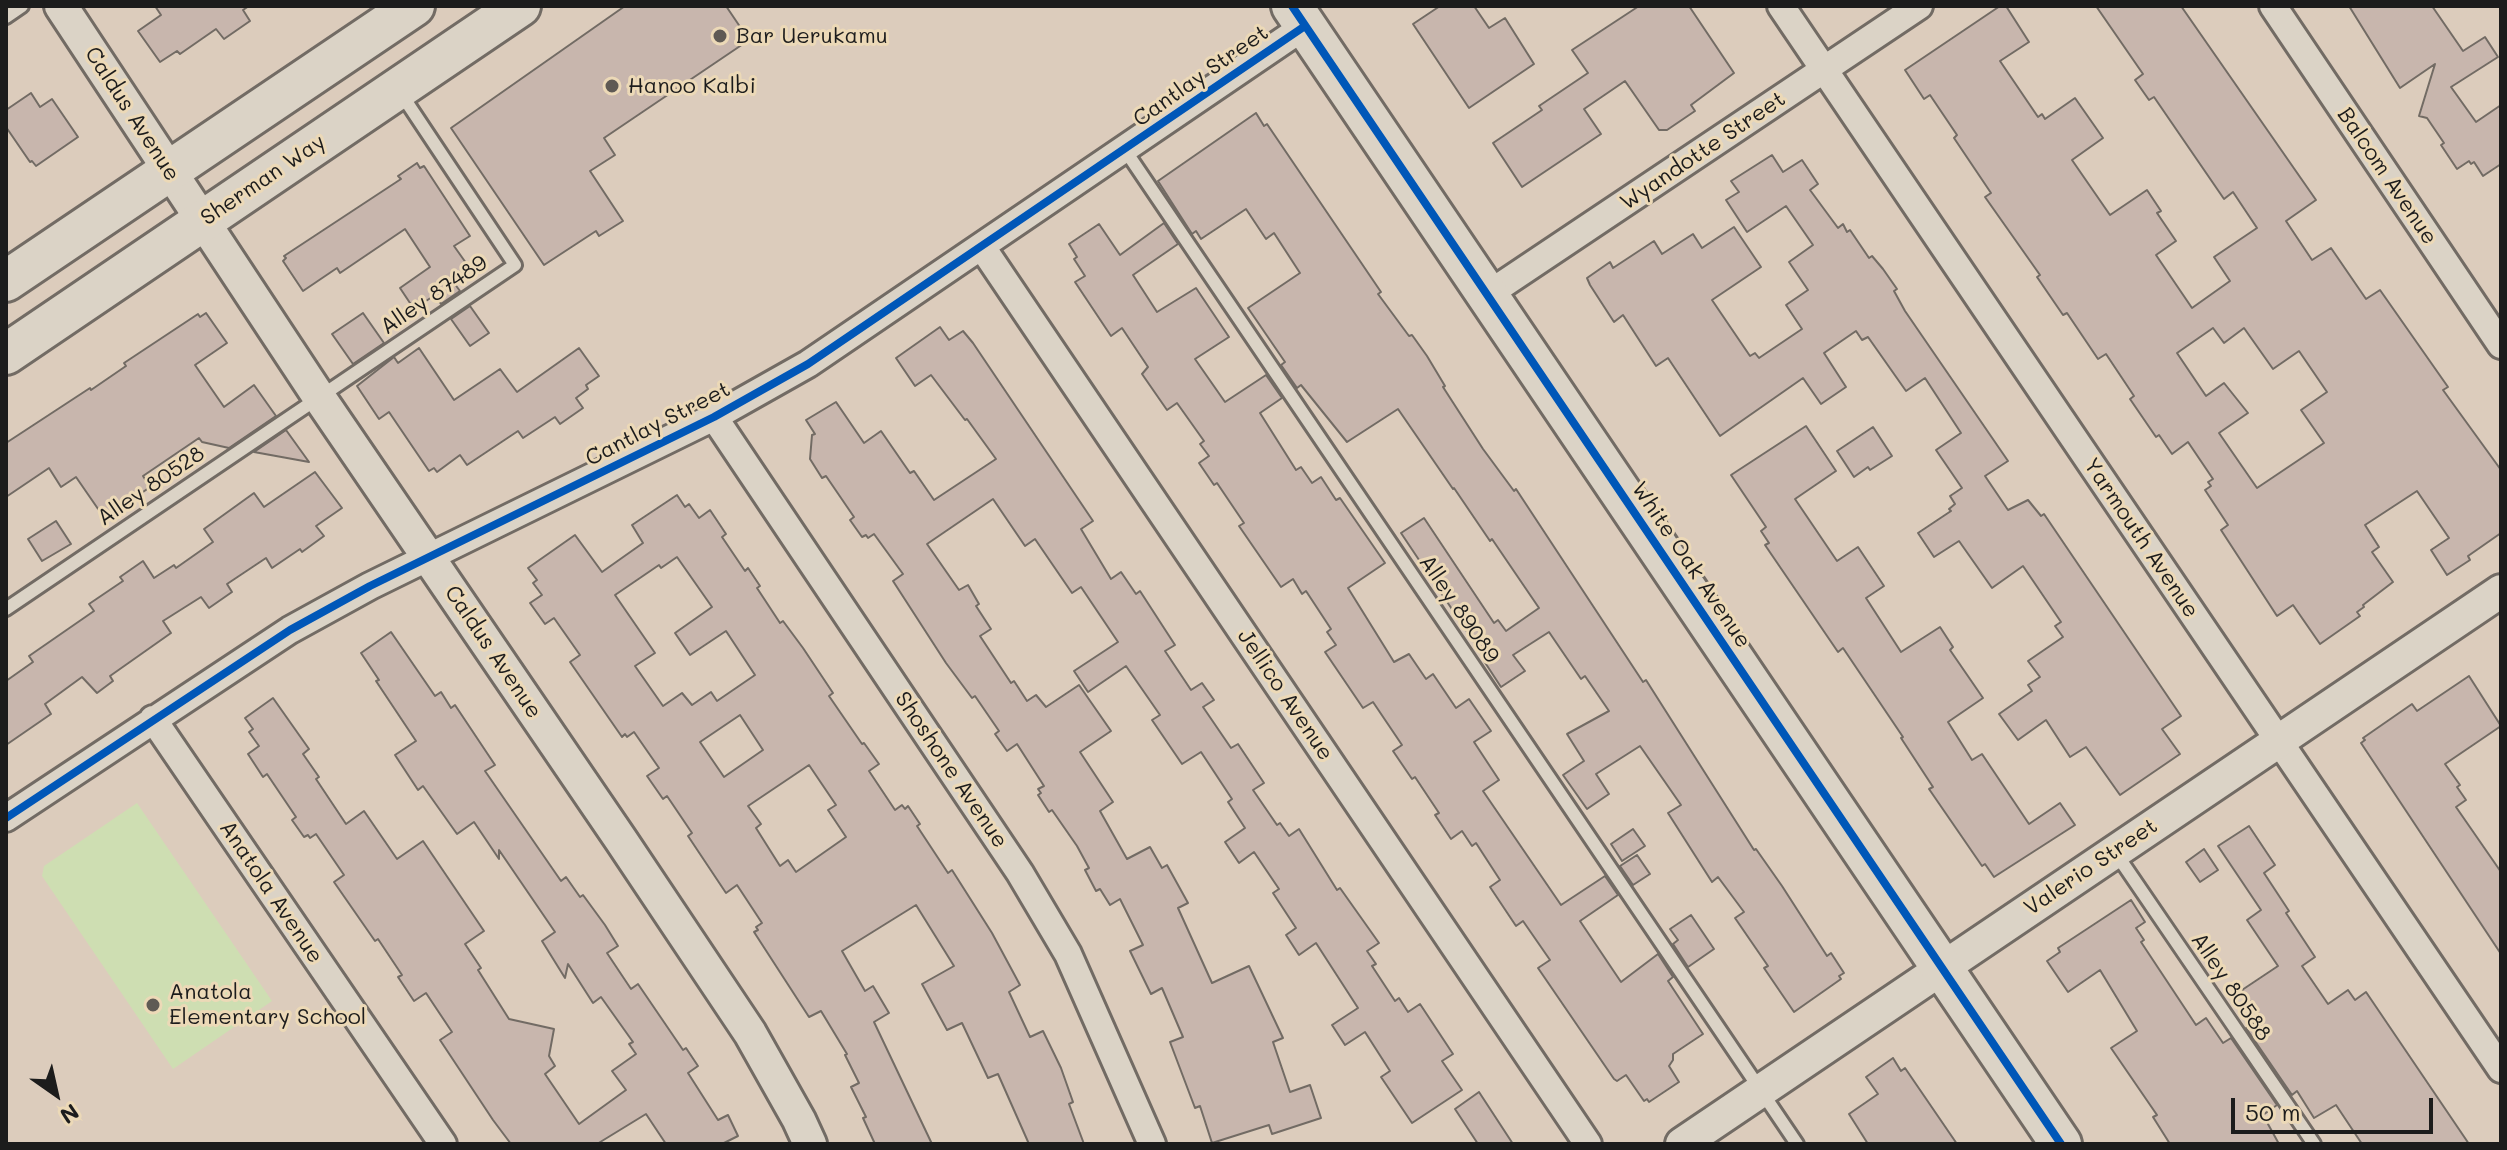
<!DOCTYPE html>
<html>
<head>
<meta charset="utf-8">
<style>
	body { margin:0 }
	#map { position:relative; width:2507px; height:1150px; overflow:hidden; background:#dcccbc; font-family:Mali,sans-serif }
	canvas { display:block }
	.frame { position:absolute; inset:0; border:8px solid #1c1c1c; pointer-events:none }
	.north { position:absolute; left:16px; top:1054px; width:80px; height:80px; -webkit-text-stroke:6px #ecd9b7; paint-order:stroke; rotate:146deg; font-size:22px; font-weight:700; line-height:32px; text-align:center; color:#1c1c1c }
	.north::after { content:''; display:block; margin:auto; width:28px; height:36px; background:#1c1c1c; clip-path:polygon(50% 0,100% 100%,50% 72%,0 100%) }
	.scale { position:absolute; left:2231px; top:1098px; width:202px; height:36px; box-sizing:border-box; border:4px solid #1c1c1c; border-top:0; padding-left:10px; font-size:24px; line-height:28px; white-space:nowrap; color:#1c1c1c; -webkit-text-stroke:6px #ecd9b7; paint-order:stroke }
</style>
</head>
<body>
<div id="map">
<canvas width="2507" height="1150"></canvas>
<div class="frame"></div>
<div class="north">N</div>
<div class="scale">50 m</div>
</div>
<script>
const context = document.querySelector('canvas').getContext('2d');
context.lineJoin = 'round';
function fill(path, color) { context.fillStyle = color; context.fill(path, 'evenodd'); }
const poly = rows => new Path2D(rows.map(r => 'M' + r).join(''));
function trace(path, color, width, dash) { context.strokeStyle = color; context.lineWidth = width; context.lineCap = dash ? 'butt' : 'round'; context.setLineDash(dash || []); context.stroke(path); }
function write(font, color, halo, rows, align = 'center') {
  context.font = font + ' Mali,sans-serif'; context.lineWidth = 6; context.setLineDash([]); context.textBaseline = 'middle'; context.strokeStyle = halo; context.fillStyle = color; for (const [text, x, y, turn = 0] of rows) {
    context.save(); context.translate(x, y); context.rotate((+turn || 0) * Math.PI / 180); context.textAlign = isNaN(turn) ? turn : align; if (halo) context.strokeText(text, 0, 0); context.fillText(text, 0, 0); context.restore();
  }
}
const green = poly([
	[137,803,272,1001,173,1069,42,876,44,866]
]);
const building = poly([
	[155,6,249,6,243,10,250,21,224,39,216,29,180,54,177,51,160,62,138,31,161,15,155,6],
	[625,6,726,6,749,40,604,138,615,155,590,171,623,221,599,236,596,231,544,265,451,128,625,6],
	[1440,6,1474,6,1489,28,1505,18,1534,64,1469,108,1413,24,1440,6],
	[1639,6,1689,6,1734,73,1691,105,1695,111,1667,130,1659,130,1625,81,1584,109,1601,134,1522,187,1493,143,1542,110,1539,106,1588,73,1572,50,1639,6],
	[2000,6,2006,6,2029,42,2000,61,2038,117,2042,114,2045,119,2075,98,2103,138,2072,160,2110,215,2147,190,2161,211,2157,213,2176,241,2156,255,2192,308,2230,281,2214,257,2257,228,2233,192,2224,199,2154,97,2149,100,2135,80,2143,74,2096,6,2181,6,2316,200,2286,221,2312,260,2331,248,2366,299,2380,290,2448,387,2443,390,2501,470,2501,533,2468,556,2470,560,2447,575,2431,550,2449,538,2417,491,2365,525,2379,547,2372,552,2393,582,2363,605,2364,607,2357,612,2360,616,2320,644,2293,605,2277,616,2221,530,2228,525,2205,490,2211,486,2208,482,2213,479,2188,442,2172,454,2159,435,2156,437,2130,399,2134,396,2106,354,2098,359,2067,313,2063,315,2037,277,2040,275,1985,197,1991,193,1954,138,1957,135,1930,95,1924,99,1905,70,2000,6],
	[2213,328,2224,343,2244,328,2273,369,2299,351,2327,392,2301,410,2324,443,2257,488,2219,433,2248,413,2224,383,2206,396,2177,353,2213,328],
	[2349,6,2432,6,2463,51,2485,37,2498,57,2451,87,2476,122,2501,105,2501,164,2483,176,2474,162,2471,164,2469,161,2457,169,2441,145,2444,143,2427,118,2419,116,2435,64,2400,88,2349,6],
	[31,93,40,107,52,99,78,137,36,166,32,161,30,162,6,127,6,110,31,93],
	[1256,113,1264,126,1267,124,1381,292,1378,294,1409,336,1412,335,1427,356,1445,386,1443,387,1483,449,1514,491,1516,489,1643,682,1646,680,1754,850,1756,849,1782,886,1827,956,1831,953,1844,973,1839,976,1841,979,1794,1012,1764,968,1768,966,1735,918,1744,912,1718,877,1712,882,1668,813,1681,805,1640,746,1596,774,1609,794,1587,809,1563,775,1584,761,1567,734,1609,711,1585,676,1581,679,1549,632,1513,655,1525,671,1501,687,1484,661,1486,660,1401,533,1424,518,1494,623,1498,620,1506,631,1539,608,1492,539,1490,541,1454,488,1453,489,1398,409,1347,442,1301,385,1297,388,1281,365,1285,362,1248,308,1300,273,1274,233,1266,239,1246,209,1201,239,1196,231,1192,234,1158,181,1256,113],
	[1772,155,1783,172,1802,160,1818,184,1810,190,1838,228,1843,224,1847,232,1850,230,1869,258,1872,256,1883,269,1897,289,1894,291,1905,311,2008,461,1985,476,2008,510,2028,500,2041,516,2044,514,2181,716,2162,729,2180,754,2120,795,2086,747,2070,757,2046,720,2018,740,1999,714,2032,691,2028,685,2040,677,2028,661,2063,637,2055,626,2061,622,2023,566,1992,588,1959,541,1934,557,1918,533,1951,511,1949,509,1955,504,1950,496,1962,488,1936,450,1961,433,1925,378,1906,391,1868,337,1862,340,1856,331,1824,353,1846,387,1821,404,1803,378,1720,436,1668,358,1656,366,1623,315,1614,322,1590,285,1587,278,1610,262,1613,268,1654,241,1662,254,1693,234,1702,248,1734,227,1761,267,1712,300,1750,356,1755,353,1759,358,1802,329,1786,305,1808,290,1789,262,1813,245,1786,206,1747,232,1726,200,1739,192,1731,181,1772,155],
	[417,163,420,168,424,166,470,236,454,246,471,270,454,283,460,291,441,304,435,295,414,309,400,288,430,267,405,229,340,273,337,268,303,291,283,261,286,258,284,256,401,179,398,176,417,163],
	[1164,223,1178,244,1133,275,1157,312,1196,288,1229,337,1195,359,1225,402,1266,375,1282,398,1260,413,1296,470,1301,467,1312,483,1321,477,1336,500,1340,498,1385,563,1348,588,1394,662,1409,654,1426,679,1433,674,1456,708,1469,699,1491,731,1474,742,1499,780,1483,791,1561,905,1605,876,1618,895,1580,921,1621,982,1658,954,1673,977,1668,981,1703,1034,1673,1054,1673,1060,1669,1066,1679,1082,1649,1102,1647,1099,1644,1101,1626,1075,1617,1081,1614,1079,1538,968,1550,960,1523,921,1516,926,1490,887,1500,880,1476,843,1472,846,1462,831,1451,839,1435,815,1439,813,1415,777,1412,779,1393,751,1402,745,1373,702,1363,708,1325,652,1336,645,1327,632,1331,629,1306,591,1302,594,1293,579,1281,587,1239,526,1244,523,1217,483,1214,485,1199,463,1209,456,1200,444,1204,441,1177,403,1167,410,1142,374,1148,367,1122,328,1111,336,1075,282,1085,276,1074,259,1077,257,1069,244,1099,224,1120,255,1164,223],
	[470,306,489,333,470,346,451,319,470,306],
	[206,313,227,343,195,365,224,407,254,385,276,416,229,448,202,442,199,438,143,476,150,487,105,519,76,477,61,487,49,468,6,497,6,443,90,388,91,390,126,366,124,363,198,314,200,317,206,313],
	[363,313,384,343,353,364,332,334,363,313],
	[940,327,949,340,963,331,973,343,1093,521,1081,529,1111,579,1121,572,1136,594,1140,591,1175,645,1165,651,1191,690,1202,683,1214,700,1203,707,1231,748,1238,744,1264,783,1253,790,1277,825,1280,823,1289,836,1299,829,1337,890,1340,888,1379,943,1367,951,1376,964,1372,966,1395,1001,1399,998,1408,1012,1420,1004,1453,1054,1442,1061,1462,1090,1412,1123,1381,1077,1390,1071,1365,1032,1345,1045,1332,1025,1358,1008,1316,943,1299,955,1286,935,1296,928,1273,893,1279,889,1254,852,1239,863,1225,842,1245,828,1228,802,1232,799,1201,752,1182,764,1152,720,1160,715,1126,666,1088,692,1074,671,1118,642,1081,587,1072,593,1035,539,1025,546,993,499,927,544,959,590,968,585,979,604,976,606,991,629,980,636,1011,683,1014,681,1027,701,1036,695,1046,707,1079,685,1111,731,1080,752,1113,802,1100,811,1127,859,1150,847,1162,868,1167,865,1188,903,1178,908,1212,983,1249,966,1283,1038,1273,1042,1290,1092,1310,1085,1321,1118,1272,1134,1269,1125,1212,1143,1200,1106,1195,1108,1170,1042,1183,1037,1162,988,1151,994,1130,951,1143,945,1120,899,1110,905,1100,889,1096,891,1085,870,1089,868,1077,846,1052,810,1049,812,1038,795,1041,793,1038,789,1044,786,1017,744,1007,751,995,734,999,731,975,696,972,698,946,663,893,581,903,574,874,534,868,538,866,535,862,537,850,520,854,517,826,476,822,478,810,459,812,435,815,434,806,420,836,402,864,443,881,431,910,473,914,471,934,500,996,459,967,419,965,420,931,375,915,386,896,358,940,327],
	[419,348,454,400,500,369,517,392,579,348,599,376,586,385,588,389,576,398,583,408,560,424,555,417,523,438,518,431,467,465,460,455,437,472,434,468,429,471,389,412,379,419,357,386,394,357,398,363,419,348],
	[1806,426,1836,471,1795,499,1837,561,1858,547,1884,586,1866,598,1901,652,1940,627,1953,647,1950,650,1983,698,1948,722,1972,760,1982,754,2029,824,2060,803,2075,825,1994,877,1985,864,1982,866,1929,789,1933,787,1901,738,1903,737,1843,648,1838,652,1765,545,1769,543,1761,531,1766,527,1731,475,1806,426],
	[1873,427,1892,456,1870,470,1868,467,1854,477,1837,451,1873,427],
	[286,430,309,462,254,452,286,430],
	[315,472,342,508,316,526,324,536,302,552,300,549,272,568,266,558,227,584,232,592,209,608,201,597,163,621,171,633,110,676,113,681,97,693,82,677,45,704,51,714,6,745,6,681,33,662,29,656,94,611,89,604,123,581,120,577,143,561,154,578,174,565,176,568,213,542,204,529,254,493,264,507,315,472],
	[677,495,685,507,689,504,699,518,710,510,726,534,722,537,745,571,748,568,760,586,757,588,780,623,783,621,803,648,833,693,829,696,862,744,864,743,879,764,869,771,895,810,902,805,905,809,908,806,920,824,917,826,948,873,952,870,992,933,1020,985,1009,992,1030,1037,1043,1031,1061,1068,1073,1102,1069,1104,1084,1144,1029,1144,998,1074,988,1078,962,1023,947,1030,922,984,954,966,916,905,842,951,865,991,873,986,889,1013,874,1022,932,1144,875,1144,863,1118,866,1117,851,1087,859,1083,845,1055,847,1054,821,1011,809,1017,754,932,758,930,756,927,762,923,737,885,726,893,688,836,692,833,667,796,663,799,647,776,659,768,634,732,627,737,625,734,622,737,570,662,580,655,554,618,545,624,530,603,542,595,533,583,537,580,528,568,575,535,602,572,643,543,632,525,677,495],
	[677,557,712,607,675,633,690,655,726,631,755,675,717,701,711,692,692,705,682,693,663,706,635,666,655,653,615,595,659,565,661,568,677,557],
	[740,715,763,750,724,777,700,742,740,715],
	[809,765,836,805,828,810,846,837,796,872,788,860,780,866,756,828,761,824,748,806,809,765],
	[56,521,71,544,42,561,28,539,56,521],
	[391,632,435,696,441,692,451,708,455,705,495,765,485,771,561,881,566,877,580,897,583,895,605,925,618,946,607,953,631,989,638,984,683,1050,686,1048,698,1066,688,1073,718,1120,728,1115,738,1136,722,1144,666,1144,646,1114,597,1144,511,1144,493,1120,440,1040,452,1032,426,993,414,1001,398,977,402,975,378,939,375,941,334,882,344,875,316,834,310,838,308,835,304,837,292,820,296,817,267,774,263,777,248,754,259,746,249,732,253,729,245,718,273,698,309,749,303,754,319,777,316,779,346,824,364,811,397,859,423,841,484,931,465,944,481,968,478,970,509,1019,554,1029,549,1056,555,1066,545,1074,579,1124,626,1090,612,1071,636,1054,629,1044,633,1042,601,997,593,1003,568,964,565,978,542,941,555,932,499,850,499,859,474,822,457,834,423,786,418,790,395,755,416,741,376,681,379,680,361,653,391,632],
	[2469,676,2501,726,2445,764,2460,785,2457,787,2466,800,2456,807,2501,872,2501,954,2361,743,2365,740,2363,738,2412,704,2417,711,2469,676],
	[2249,826,2275,865,2264,873,2289,911,2286,913,2315,957,2302,966,2328,1004,2348,990,2355,1000,2366,992,2469,1144,2362,1144,2336,1105,2314,1118,2297,1091,2292,1095,2246,1028,2261,1018,2242,990,2278,966,2247,920,2261,910,2218,846,2249,826],
	[1633,829,1645,846,1622,861,1611,844,1633,829],
	[2204,849,2218,870,2200,882,2186,862,2204,849],
	[1637,855,1650,874,1633,885,1620,866,1637,855],
	[2131,900,2145,922,2136,928,2144,940,2141,942,2196,1025,2206,1018,2223,1043,2231,1038,2277,1105,2263,1115,2279,1144,2170,1144,2153,1117,2157,1115,2111,1048,2137,1031,2100,970,2068,992,2047,961,2060,952,2058,948,2131,900],
	[1691,915,1714,949,1688,967,1673,944,1678,940,1670,929,1691,915],
	[1893,1058,1901,1071,1905,1068,1957,1144,1868,1144,1849,1114,1878,1094,1866,1077,1893,1058],
	[1479,1092,1513,1144,1478,1144,1455,1109,1479,1092]
]);
const service = poly([
	[6,17,22,6],
	[1125,150,1797,1144],
	[6,609,515,265,402,95],
	[2115,852,2314,1144]
]);
const minor = poly([
	[1781,6,2501,1069],
	[2273,6,2501,345],
	[982,247,1588,1144],
	[1487,295,1919,6],
	[714,417,1020,873,1068,954,1152,1144],
	[153,719,443,1144],
	[6,818,290,630,370,586,714,417,808,364,1305,26]
]);
const tertiary = poly([
	[61,6,319,397,621,840,750,1033,799,1120,810,1144],
	[1682,1144,2501,591]
]);
const primary = poly([
	[1292,6,2061,1144],
	[6,281,414,6],
	[6,354,520,6]
]);
const cycleway = poly([
	[1292,6,2061,1144],
	[6,818,290,630,370,586,714,417,808,364,1305,26]
]);
const markers = [
	[720,36,8,"#5f5a54"],
	[612,86,8,"#5f5a54"],
	[153,1005,8,"#5f5a54"]
];
const poiNames = [
	["Bar Uerukamu",736,36],
	["Hanoo Kalbi",628,86],
	["Anatola",169,992],
	["Elementary School",169,1017]
];
const streetNames = [
	["Cantlay Street",1201,76,-35],
	["Caldus Avenue",132,114,57],
	["Wyandotte Street",1703,151,-34],
	["Balcom Avenue",2387,176,56],
	["Sherman Way",263,180,-34],
	["Alley 87489",434,295,-34],
	["Cantlay Street",658,424,-27],
	["Alley 80528",151,486,-34],
	["Yarmouth Avenue",2141,538,56],
	["White Oak Avenue",1691,565,56],
	["Alley 89089",1459,609,56],
	["Caldus Avenue",493,652,56],
	["Jellico Avenue",1285,695,56],
	["Shoshone Avenue",951,770,56],
	["Valerio Street",2091,867,-34],
	["Anatola Avenue",271,892,56],
	["Alley 80588",2231,987,56]
];
fill(green, '#cedeb2');
fill(building, '#c8b6ad');
trace(building, '#726b64', 2);
trace(service, '#726b64', 18);
trace(minor, '#726b64', 32);
trace(tertiary, '#726b64', 38);
trace(primary, '#726b64', 46);
trace(service, '#dbd3c6', 12);
trace(minor, '#dbd3c6', 26);
trace(tertiary, '#dbd3c6', 32);
trace(primary, '#dbd3c6', 40);
trace(cycleway, '#0057b8', 8);
for (const [x, y, r, color] of markers) { const dot = new Path2D(); dot.arc(x, y, r, 0, 2 * Math.PI); context.fillStyle = color; context.fill(dot); trace(dot, '#ecd9b7', 3); }
write('22px', '#1c1c1c', '#ecd9b7', poiNames, 'left');
write('22px', '#1c1c1c', '#ecd9b7', streetNames);
</script>
</body>
</html>
